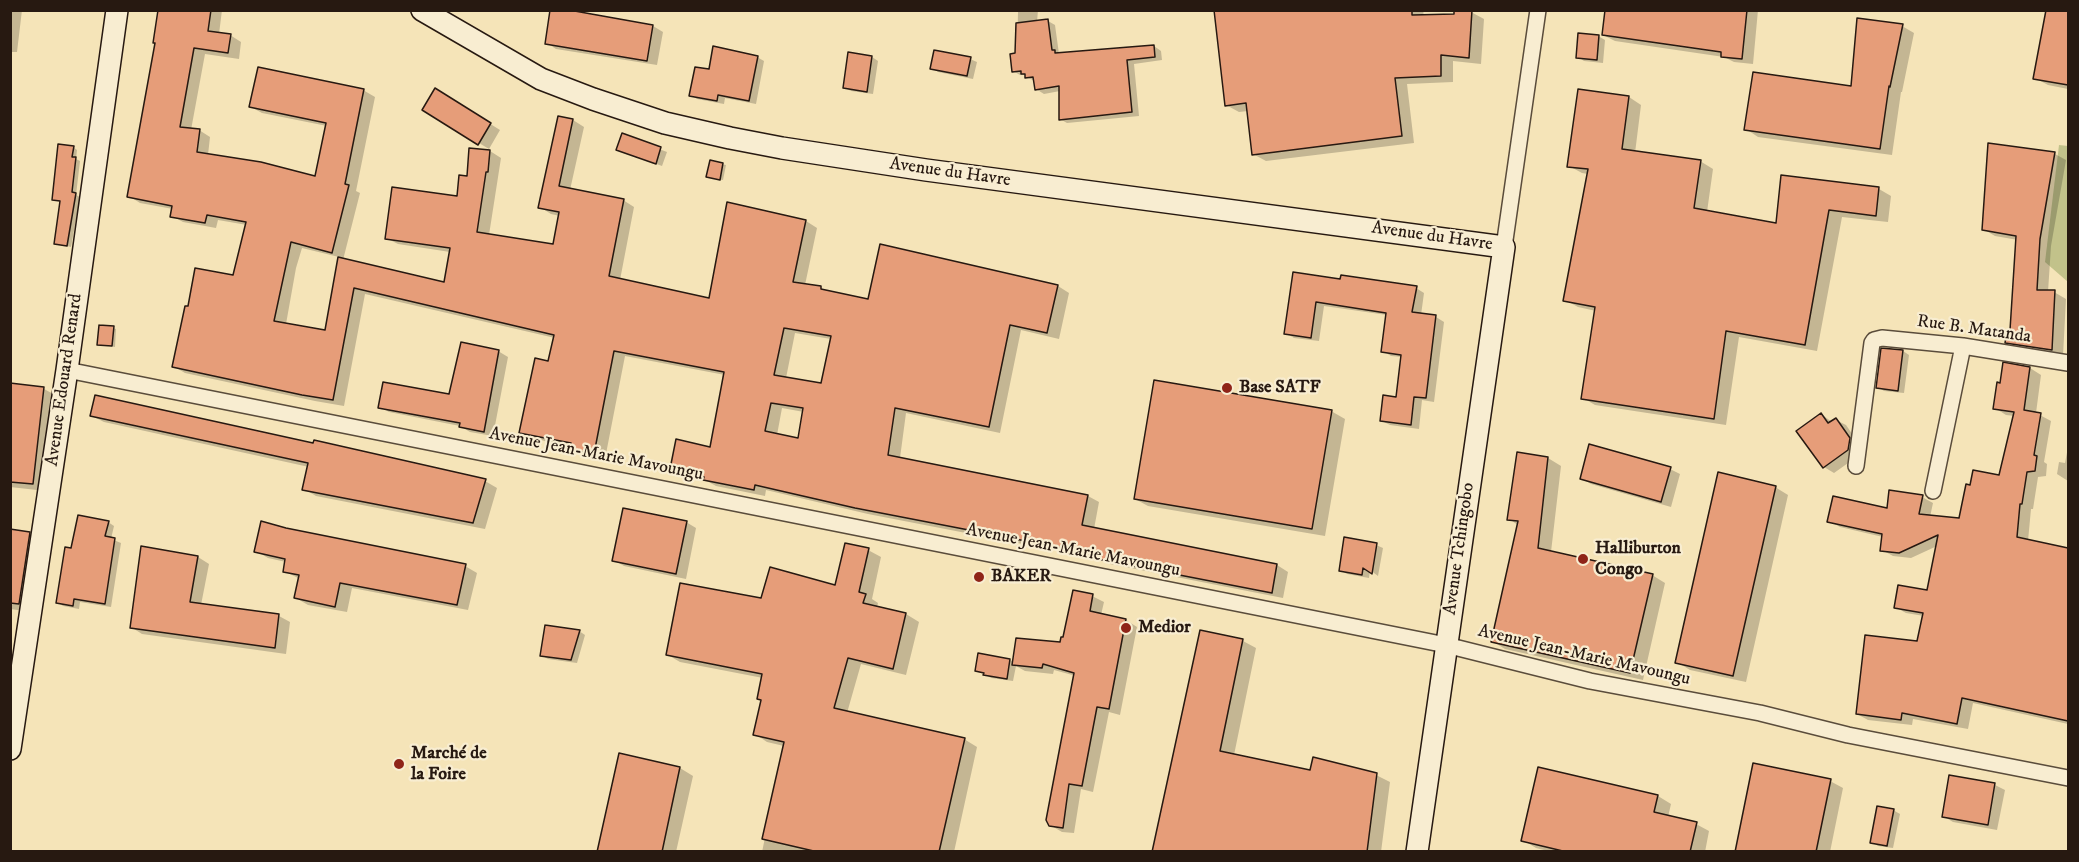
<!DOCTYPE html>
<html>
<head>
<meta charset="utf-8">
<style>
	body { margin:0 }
	#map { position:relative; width:2079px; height:862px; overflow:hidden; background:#f5e4b8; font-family:"IM FELL DW Pica",serif }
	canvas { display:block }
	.frame { position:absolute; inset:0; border:12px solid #271911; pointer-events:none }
</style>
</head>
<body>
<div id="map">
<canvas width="2079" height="862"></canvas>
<div class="frame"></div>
</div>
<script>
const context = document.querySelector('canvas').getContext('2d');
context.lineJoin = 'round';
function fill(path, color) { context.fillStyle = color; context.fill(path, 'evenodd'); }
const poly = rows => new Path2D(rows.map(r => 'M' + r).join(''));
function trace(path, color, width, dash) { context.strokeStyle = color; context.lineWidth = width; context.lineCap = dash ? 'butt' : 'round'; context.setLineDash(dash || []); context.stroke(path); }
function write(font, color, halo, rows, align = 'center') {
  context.font = font + ' "IM FELL DW Pica",serif'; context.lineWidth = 4.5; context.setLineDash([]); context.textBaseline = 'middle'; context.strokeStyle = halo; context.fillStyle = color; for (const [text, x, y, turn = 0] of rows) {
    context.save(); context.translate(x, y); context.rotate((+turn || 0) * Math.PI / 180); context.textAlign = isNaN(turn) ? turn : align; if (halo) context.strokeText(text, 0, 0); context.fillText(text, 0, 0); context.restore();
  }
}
const green = poly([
	[2059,145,2068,146,2068,282,2045,262]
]);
const shadow = poly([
	[10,10,22,10,17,52,10,52],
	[158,10,222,10,219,34,230,35,241,42,239,59,205,54,191,130,199,130,210,137,208,155,316,178,327,126,262,113,251,107,363,90,375,97,356,191,360,193,343,260,445,284,450,252,398,244,386,238,458,197,468,178,490,151,501,158,489,235,554,246,560,216,551,214,540,207,573,120,584,127,570,190,623,200,634,207,620,280,710,299,728,204,806,221,817,228,805,285,821,288,829,293,869,301,881,246,1058,286,1069,293,1059,339,1021,330,1000,433,906,413,900,458,1088,496,1099,502,1094,529,1277,565,1288,572,1283,598,1110,564,1100,559,868,514,766,490,765,496,716,486,705,480,683,475,671,468,711,449,725,375,625,356,605,459,582,455,571,449,571,447,532,438,521,432,549,362,555,338,365,294,344,406,315,401,185,373,173,366,234,277,247,225,218,220,216,228,183,222,172,216,173,209,140,203,129,196,157,43],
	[302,248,339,257,327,331,286,324,296,268],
	[795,333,831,339,822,385,786,378],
	[782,408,804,412,799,440,777,435],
	[560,10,653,26,663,32,657,65,556,49,547,43],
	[1007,10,1038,10,1037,22,1048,21,1055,25,1059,54,1154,46,1161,51,1162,60,1134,64,1139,116,1067,123,1060,119,1060,91,1044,94,1036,89,1035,81,1026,77,1026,75,1020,75,1013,71,1017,55,1018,12],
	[1215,10,1423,10,1424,16,1455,15,1471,12,1484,19,1481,64,1453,61,1453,82,1407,84,1414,143,1266,161,1253,154,1248,111,1239,112,1226,105],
	[1607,10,1758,10,1753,64,1734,62,1724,57,1615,41,1603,35],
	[2047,10,2068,10,2068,89,2048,85,2035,78],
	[1902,26,1914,33,1902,92,1901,92,1892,155,1758,137,1746,129,1852,87],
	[1598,36,1605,40,1603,63,1584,61,1578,57],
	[757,57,764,61,756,104,725,98,724,104,697,99,691,95,710,71],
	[872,57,878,61,873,94,851,91,845,88],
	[970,59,977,62,973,79,938,72,932,68],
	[436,90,500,130,489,149,424,110],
	[1579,90,1629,97,1641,105,1635,153,1700,161,1713,169,1707,212,1777,225,1879,189,1891,196,1888,222,1842,217,1817,351,1739,337,1726,425,1595,405,1583,398,1596,311,1578,307,1565,300,1588,174,1582,173,1569,166],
	[622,135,667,152,662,166,624,152],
	[1989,145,2055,154,2066,160,2051,246,2048,292,2054,292,2066,299,2063,356,2018,349,2007,342,2011,331,2018,240,1995,236,1983,229],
	[73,147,77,150,76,159,80,161,76,195,80,197,71,247,56,243,62,202,53,199],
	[711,162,726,165,723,180,711,178],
	[1294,274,1416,288,1424,293,1421,315,1436,317,1444,322,1434,402,1422,400,1419,429,1390,425,1382,421,1397,398,1402,357,1391,356,1383,351,1387,315,1324,306,1319,341,1294,338,1286,333],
	[113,328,116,329,115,347,99,344],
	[498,351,508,357,493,436,470,432,460,426,389,412,380,407,450,396],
	[1903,351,1909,355,1904,393,1884,391,1878,387],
	[2030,368,2041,375,2036,413,2051,421,2044,462,2047,464,2046,476,2038,477,2033,509,2031,509,2028,541,2068,550,2068,724,1973,703,1968,729,1913,719,1912,725,1868,720,1857,714,1918,642,1924,616,1906,613,1895,607,1928,592,1937,546,1911,558,1893,556,1882,550,1883,537,1840,527,1829,521,1888,509,1922,497,1933,503,1930,517,1960,520,1972,486,2001,477,2015,416,2006,415,1995,408,2002,384],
	[10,385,44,389,57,396,46,491,10,487],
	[1331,411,1345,419,1325,536,1148,506,1135,499],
	[1821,414,1832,422,1836,420,1846,425,1859,444,1858,456,1834,473,1824,467,1798,431],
	[92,416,485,481,497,488,485,529,316,496,304,489,309,467,104,422],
	[2068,447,2068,481,2057,474,2059,462,2065,463],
	[1548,458,1561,466,1551,552,1652,575,1665,583,1643,680,1505,649,1492,641,1518,525,1509,519],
	[1670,469,1680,474,1671,507,1591,484,1581,478],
	[1775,487,1788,495,1746,682,1690,670,1677,662],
	[108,522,114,526,111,539,121,543,111,607,80,602,79,609,63,606,57,602,72,549],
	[686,522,696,528,686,579,624,566,614,560],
	[285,529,465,566,477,573,468,610,352,588,347,612,308,605,296,598,300,579,284,571,286,562,268,558,256,551],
	[10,531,29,533,42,541,32,612,10,609],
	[1376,545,1383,548,1378,576,1370,570,1369,578,1347,574,1340,570],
	[142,548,198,557,209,564,201,605,279,616,290,622,286,654,142,634,131,627],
	[868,550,881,557,872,599,878,603,877,607,906,614,919,622,906,675,861,664,847,713,964,739,977,747,954,852,762,852,784,746,767,742,755,734,762,701,758,698,763,678,680,662,668,655,762,600,836,587],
	[1092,596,1104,602,1101,615,1126,620,1137,627,1120,715,1109,712,1093,792,1081,789,1074,833,1062,832,1050,825,1076,676,1054,670,1053,674,1025,671,1016,666,1013,681,991,678,977,670,1010,660,1014,662,1061,644],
	[579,631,585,635,577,663,548,659,541,655],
	[1243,641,1256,648,1234,755,1311,771,1376,775,1390,782,1381,852,1154,852],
	[620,755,680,768,693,776,676,852,599,852],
	[1539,769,1658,796,1671,804,1668,817,1696,824,1709,831,1705,852,1552,852,1536,848,1523,840],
	[1950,777,1995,785,2005,790,1997,830,1953,822,1943,816],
	[1830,781,1843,788,1830,852,1736,852],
	[1893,810,1900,814,1893,848,1878,846,1872,842]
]);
const building = poly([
	[158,10,211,10,208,31,231,34,228,53,194,48,180,127,200,129,197,152,261,162,315,176,326,123,249,107,258,67,364,89,345,184,349,185,332,253,291,242,274,321,325,330,338,257,444,282,450,248,385,239,392,187,457,196,459,175,467,176,469,148,490,150,488,172,486,172,477,232,553,244,559,212,538,208,558,116,573,119,559,186,624,199,609,276,709,298,727,202,806,220,793,282,821,286,821,289,868,299,880,244,1058,285,1047,333,1010,325,989,427,895,408,888,455,1088,495,1082,525,1277,564,1272,593,1097,559,1098,555,855,508,755,485,754,490,703,480,704,477,670,469,676,439,710,447,724,372,614,351,594,454,569,449,571,443,519,433,535,358,548,361,554,335,354,288,333,400,302,395,172,367,185,306,188,306,195,268,233,275,246,222,207,215,205,223,170,217,172,206,127,197,155,43,153,43,158,10],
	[784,328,831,336,821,383,774,375,784,328],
	[771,403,803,408,798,438,765,431,771,403],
	[550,10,569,10,653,25,647,61,545,44,550,10],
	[1214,10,1412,10,1412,15,1454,14,1454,10,1472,10,1469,58,1441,55,1441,76,1395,78,1402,136,1252,155,1246,103,1225,106,1214,10],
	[1605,10,1747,10,1742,59,1721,57,1721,52,1602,35,1605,10],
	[2046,10,2068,10,2068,85,2033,79,2046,10],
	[1857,18,1903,24,1890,87,1889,86,1880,149,1744,130,1753,72,1851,86,1857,18],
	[1048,19,1052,50,1055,50,1055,53,1154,45,1155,57,1127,60,1132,112,1059,120,1059,86,1035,90,1033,77,1025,78,1025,74,1021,74,1021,71,1012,72,1010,54,1015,53,1016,23,1048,19],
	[1578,33,1599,35,1597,60,1576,58,1578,33],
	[713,46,758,56,749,101,718,95,717,101,689,96,695,67,709,69,713,46],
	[934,50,971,57,967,76,930,69,934,50],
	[848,52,872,56,867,92,843,88,848,52],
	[435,88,491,123,478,145,422,110,435,88],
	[1578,89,1629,96,1622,149,1701,160,1694,208,1776,223,1781,175,1879,187,1876,216,1829,210,1805,345,1726,331,1714,419,1581,399,1595,307,1563,301,1588,169,1567,167,1578,89],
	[622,133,661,147,656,164,616,150,622,133],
	[1988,143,2055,152,2040,239,2037,290,2055,290,2052,350,2005,343,2007,330,2010,330,2016,236,1982,230,1988,143],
	[58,144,74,146,72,157,76,157,72,192,76,193,67,246,54,244,60,201,52,200,58,144],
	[710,160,723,163,720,180,706,177,710,160],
	[1293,272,1340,279,1341,275,1417,286,1412,312,1436,315,1426,398,1414,397,1411,425,1380,421,1383,395,1396,397,1401,355,1381,352,1386,313,1316,302,1311,338,1284,334,1293,272],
	[99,325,114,326,112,346,97,345,99,325],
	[461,342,499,350,484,432,459,427,460,423,378,408,383,382,449,394,461,342],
	[1881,348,1903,350,1898,391,1876,388,1881,348],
	[2003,362,2030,367,2024,410,2041,413,2034,455,2037,456,2035,471,2027,472,2022,504,2020,504,2017,537,2068,548,2068,721,1962,698,1957,724,1902,713,1901,720,1856,714,1865,635,1917,641,1923,613,1894,608,1898,585,1927,590,1938,535,1899,553,1880,551,1882,534,1827,522,1833,496,1887,508,1889,490,1923,495,1919,514,1959,518,1966,484,1970,485,1973,470,1999,475,2014,412,1993,409,1997,382,2000,383,2003,362],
	[1154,380,1332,410,1312,529,1134,499,1154,380],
	[10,383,44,387,33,484,10,482,10,383],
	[95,395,313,443,314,440,486,479,473,523,302,490,308,463,90,416,95,395],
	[1821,413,1828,423,1836,418,1850,438,1848,450,1823,468,1796,431,1821,413],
	[1589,444,1671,467,1661,502,1580,479,1589,444],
	[1517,452,1548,457,1538,548,1653,574,1630,673,1491,642,1518,521,1507,520,1517,452],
	[1718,472,1776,486,1733,676,1675,663,1718,472],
	[623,508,687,521,676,574,612,561,623,508],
	[78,515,109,521,105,536,115,538,105,604,74,599,73,606,56,603,65,547,71,548,78,515],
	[261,521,286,528,466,564,457,605,340,583,335,607,294,598,299,575,283,572,285,559,254,552,261,521],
	[10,529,30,532,19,604,10,603,10,529],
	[1344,537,1377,543,1372,574,1363,568,1362,575,1339,571,1344,537],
	[845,543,869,548,859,592,866,594,863,603,906,613,893,669,848,658,834,708,965,738,939,852,818,852,762,839,784,742,753,735,761,700,757,699,762,674,666,655,680,583,761,598,770,567,835,585,845,543],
	[141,546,198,556,190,602,279,614,275,648,130,628,141,546],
	[1073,590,1093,594,1090,611,1126,619,1109,709,1097,707,1082,786,1069,784,1063,828,1049,826,1046,820,1074,673,1043,664,1042,668,1012,665,1016,638,1060,642,1061,637,1063,637,1073,590],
	[545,625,580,630,571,660,540,656,545,625],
	[1200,630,1243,639,1220,751,1310,770,1313,757,1377,773,1367,852,1152,852,1200,630],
	[978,653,1010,659,1007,679,983,675,984,673,975,671,978,653],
	[619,753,680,767,662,852,597,852,619,753],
	[1753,763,1831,779,1816,852,1735,852,1753,763],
	[1538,767,1658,795,1654,812,1697,822,1690,852,1567,852,1521,841,1538,767],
	[1949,775,1995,783,1988,825,1942,817,1949,775],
	[1877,806,1894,809,1887,846,1870,843,1877,806]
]);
const street = poly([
	[1504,247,1538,10],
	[67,370,1446,645,1590,681,1760,713,1848,735,2068,778],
	[1856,466,1872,343,1874,340,1882,338,1963,346,2068,363],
	[1933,491,1963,346]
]);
const secondary = poly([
	[422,10,541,79,593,99,665,123,730,138,782,148,926,170,1504,247,1417,852],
	[10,749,67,370,117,10]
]);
const markers = [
	[1227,388,6,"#8f2418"],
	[1583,559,6,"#8f2418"],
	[979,577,6,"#8f2418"],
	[1126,628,6,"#8f2418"],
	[399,764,6,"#8f2418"]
];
const streetNames = [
	["Avenue du Havre",950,173,8],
	["Avenue du Havre",1432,237,8],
	["Rue B. Matanda",1974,330,8],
	["Avenue Edouard Renard",65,380,-82],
	["Avenue Jean-Marie Mavoungu",596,455,11],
	["Avenue Tchingobo",1460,549,-82],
	["Avenue Jean-Marie Mavoungu",1073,551,11],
	["Avenue Jean-Marie Mavoungu",1584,656,13]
];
const poiNames = [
	["Base SATF",1239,388],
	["Halliburton",1595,549],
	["Congo",1595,570],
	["BAKER",991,577],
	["Medior",1138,628],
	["Marché de",411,754],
	["la Foire",411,775]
];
fill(green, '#c2c28a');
fill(shadow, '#0003');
fill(building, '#e69d79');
trace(building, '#271911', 1.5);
trace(street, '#5a4c3b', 18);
trace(secondary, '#271911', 24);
trace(street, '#f8edd1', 15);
trace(secondary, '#f8edd1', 21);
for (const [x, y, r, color] of markers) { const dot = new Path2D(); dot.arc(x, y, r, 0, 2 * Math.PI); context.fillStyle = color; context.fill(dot); trace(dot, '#f8edd1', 2); }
write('18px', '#271911', '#f8edd1', streetNames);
write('bold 18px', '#271911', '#f8edd1', poiNames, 'left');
</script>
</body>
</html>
